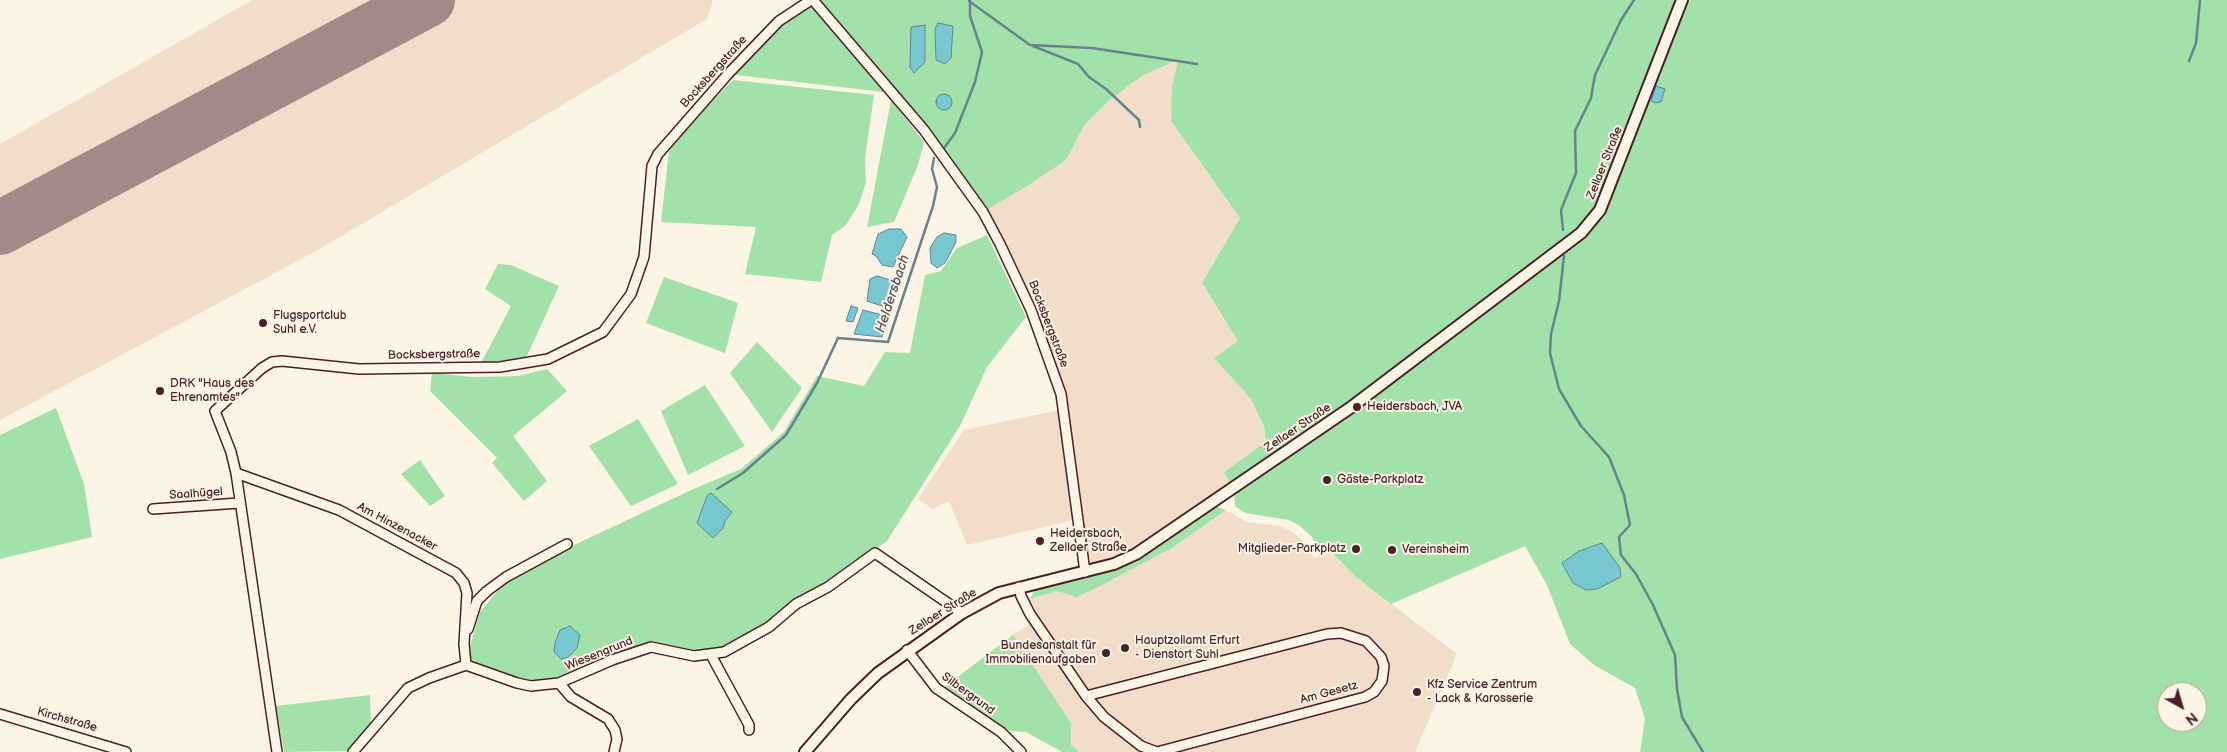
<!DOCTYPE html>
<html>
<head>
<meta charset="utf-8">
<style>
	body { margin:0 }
	#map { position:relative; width:2227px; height:752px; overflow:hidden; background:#fcf5e5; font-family:"Balsamiq Sans",sans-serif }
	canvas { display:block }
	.north { position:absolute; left:2157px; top:682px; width:50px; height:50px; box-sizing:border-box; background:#fcf5e5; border:1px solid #b59f9b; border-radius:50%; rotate:141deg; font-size:14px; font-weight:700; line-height:20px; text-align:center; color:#4a1f2b }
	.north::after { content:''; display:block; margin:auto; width:18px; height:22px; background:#4a1f2b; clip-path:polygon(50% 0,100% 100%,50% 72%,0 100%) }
</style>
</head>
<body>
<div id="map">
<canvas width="2227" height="752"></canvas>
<div class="north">N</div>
</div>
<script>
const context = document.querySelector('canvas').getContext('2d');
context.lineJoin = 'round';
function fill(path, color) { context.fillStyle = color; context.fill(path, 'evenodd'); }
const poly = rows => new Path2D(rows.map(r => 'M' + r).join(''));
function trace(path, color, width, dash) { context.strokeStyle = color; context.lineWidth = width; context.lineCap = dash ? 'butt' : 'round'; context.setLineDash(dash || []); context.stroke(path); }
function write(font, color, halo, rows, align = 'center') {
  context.font = font + ' "Balsamiq Sans",sans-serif'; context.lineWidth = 4; context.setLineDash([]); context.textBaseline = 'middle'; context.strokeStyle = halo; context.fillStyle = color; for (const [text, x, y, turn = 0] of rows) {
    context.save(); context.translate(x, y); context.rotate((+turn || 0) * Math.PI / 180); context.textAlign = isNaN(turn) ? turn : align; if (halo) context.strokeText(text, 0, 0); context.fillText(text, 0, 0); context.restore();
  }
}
const built = poly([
	[252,0,713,0,707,19,318,250,0,420,0,144],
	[1179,60,1172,87,1171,121,1240,218,1202,283,1238,341,1214,358,1251,399,1264,426,1266,442,1225,472,1231,485,1131,553,1108,562,1092,562,1085,551,1069,432,1031,310,983,212,1026,187,1066,160,1085,124,1111,99,1143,75],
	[1059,410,1074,520,967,545,949,501,933,509,918,499,964,430],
	[1226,510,1247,522,1280,526,1291,531,1302,540,1314,558,1329,551,1355,576,1457,654,1415,752,1079,752,1071,745,1071,723,1013,635,1039,618,1030,599,1057,591,1104,584,1172,548]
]);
const green = poly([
	[811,0,1678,0,1604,195,1585,223,1569,239,1340,410,1231,485,1224,472,1266,442,1264,426,1251,399,1214,358,1238,341,1202,283,1240,218,1171,121,1172,87,1178,60,1143,75,1111,99,1085,124,1066,160,1026,187,983,212,892,93,728,74,779,21],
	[1690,0,2227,0,2227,752,1640,752,1645,719,1635,688,1594,665,1570,644,1547,585,1525,546,1391,604,1355,576,1330,551,1323,554,1311,536,1300,526,1289,520,1245,513,1235,506,1234,493,1343,419,1348,423,1341,414,1571,241,1600,210],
	[2167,692,2197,692,2197,722,2167,722],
	[733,80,874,95,865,158,866,182,859,204,846,225,832,235,821,282,745,274,756,227,661,222,669,151,687,127],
	[891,100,924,142,918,165,894,222,867,227],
	[987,235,1026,317,987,367,961,424,887,541,768,625,723,649,695,653,651,644,570,677,551,682,532,682,518,679,471,660,470,646,480,612,500,588,518,575,570,547,689,491,741,469,784,432,817,376,864,386,885,352,910,353,925,275,941,271,957,248],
	[498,264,511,265,559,286,526,358,481,363,511,306,485,289],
	[664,277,738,303,725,353,646,323],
	[757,342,802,388,772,432,730,373],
	[547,369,567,391,513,436,547,481,524,501,492,463,497,458,430,391,432,373,474,377,518,376],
	[705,385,745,446,688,475,661,411],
	[56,408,84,484,92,537,0,559,0,435],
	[638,419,678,484,631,506,589,446],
	[420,460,445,496,430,506,401,474],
	[1215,506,1226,510,1172,548,1104,584,1077,597,1057,591,1030,599,1036,586,1091,574],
	[1013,635,1071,723,1071,745,1079,752,1062,752,1026,732,1010,731,943,688],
	[370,695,371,723,347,751,284,752,276,706]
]);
const water = poly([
	[938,23,953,26,951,58,945,64,936,60,935,29,938,23],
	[925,25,925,62,914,73,910,67,911,27,925,25],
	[1656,86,1665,89,1661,102,1656,103,1651,101,1656,86],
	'936 102a8 8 0 1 1 16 0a8 8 0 1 1-16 0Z',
	[889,229,901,229,907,237,893,267,882,265,876,256,872,254,878,234,889,229],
	[944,233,956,235,956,242,945,263,937,268,931,263,930,248,937,237,944,233],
	[877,276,894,281,898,289,891,309,867,301,870,279,877,276],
	[851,306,858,308,853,322,846,321,851,306],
	[863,310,890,317,882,337,854,334,863,310],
	[711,493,732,512,725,521,723,528,713,538,697,523,707,496,711,493],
	[1602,543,1620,568,1621,577,1597,589,1586,590,1573,583,1562,563,1579,551,1602,543],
	[570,626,580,635,577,648,568,657,561,659,554,652,555,643,560,630,570,626]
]);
const stream = poly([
	[969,1,1030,45,1092,48,1197,64],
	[1033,46,1078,64,1089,77,1106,89,1139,120,1140,127],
	[2189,61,2196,43,2200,0],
	[944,148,955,133,975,82,982,52,970,16,970,0],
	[1563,230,1561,210,1576,173,1575,131,1591,98,1595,75,1621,20,1634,0],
	[1564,256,1559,301,1551,334,1550,353,1559,389,1581,426,1609,457,1624,495,1630,525,1619,537,1621,555,1636,574,1653,605,1675,655,1677,689,1682,717,1703,752],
	[717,489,743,473,786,435,817,383,838,338,888,342,933,206,937,187,932,169,934,158]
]);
const runway = poly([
	[0,228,428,0]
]);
const minor = poly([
	[813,0,924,130,983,212,1000,244,1031,310,1061,394,1085,572],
	[236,473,339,510,456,573,464,583,467,593,464,644,466,665],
	[153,509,239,503],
	[1019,587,1021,596,1030,614,1086,696,1104,717,1141,746,1157,752,1365,697,1374,692,1382,681,1384,666,1381,657,1366,641,1341,633,1327,634,1086,696],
	[468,629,477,601,487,591,506,577,567,544],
	[907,650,936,688,1001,732,1021,752],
	[711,655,749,725,749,730],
	[559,683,571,697,608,719,615,730,617,739,614,752],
	[0,714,126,752],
	[277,752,236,473,231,452,215,411,262,368,272,362,282,361,359,369,500,367,548,359,603,332,631,294,644,257,652,166,658,154,728,74,779,21,811,0],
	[353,752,408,688,429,678,466,665,517,683,531,686,559,683,612,660,651,647,694,656,724,652,769,627,796,604,828,587,875,553,962,613]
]);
const tertiary = poly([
	[805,752,851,699,878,673,962,613,999,593,1114,564,1136,554,1350,408,1581,233,1600,210,1682,0]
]);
const markers = [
	[263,323,5,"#4a1f2b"],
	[160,391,5,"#4a1f2b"],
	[1357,407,5,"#4a1f2b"],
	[1327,480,5,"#4a1f2b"],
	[1040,541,5,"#4a1f2b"],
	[1356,549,5,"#4a1f2b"],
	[1392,550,5,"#4a1f2b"],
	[1125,648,5,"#4a1f2b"],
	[1106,653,5,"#4a1f2b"],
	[1417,692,5,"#4a1f2b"]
];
const streetNames = [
	["Bocksbergstraße",714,72,-48],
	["Zellaer Straße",1605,163,-68],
	["Bocksbergstraße",1048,324,69],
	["Bocksbergstraße",434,355,-1],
	["Zellaer Straße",1298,428,-34],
	["Saalhügel",196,494,-4],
	["Am Hinzenacker",397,527,28],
	["Zellaer Straße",943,612,-32],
	["Wiesengrund",599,654,-22],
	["Am Gesetz",1329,693,-15],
	["Silbergrund",968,694,36],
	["Kirchstraße",67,720,16]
];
const poiNames = [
	["Flugsportclub",273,316],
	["Suhl e.V.",273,330],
	["DRK \"Haus des",170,384],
	["Ehrenamtes\"",170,398],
	["Heidersbach, JVA",1367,407],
	["Gäste-Parkplatz",1337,480],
	["Heidersbach,",1050,534],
	["Zellaer Straße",1050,548],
	["Mitglieder-Parkplatz",1346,549,"right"],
	["Vereinsheim",1402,550],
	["Hauptzollamt Erfurt",1135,641],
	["- Dienstort Suhl",1135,655],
	["Bundesanstalt für",1096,646,"right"],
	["Immobilienaufgaben",1096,660,"right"],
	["Kfz Service Zentrum",1427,685],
	["- Lack & Karosserie",1427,699]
];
const waterNames = [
	["Heldersbach",893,294,-72]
];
fill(built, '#f2ddcb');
fill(green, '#a2e1a9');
fill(water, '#77c8d1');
trace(water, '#65848f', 1);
trace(stream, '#65848f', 2.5);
trace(runway, '#a38a88', 54);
trace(minor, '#4a1f2b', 12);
trace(tertiary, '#4a1f2b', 14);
trace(minor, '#fcf5e5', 9);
trace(tertiary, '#fcf5e5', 10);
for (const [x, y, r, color] of markers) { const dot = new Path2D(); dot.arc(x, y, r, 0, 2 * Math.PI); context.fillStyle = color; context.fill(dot); trace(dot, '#fcf5e5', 2); }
write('12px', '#4a1f2b', '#fcf5e5', streetNames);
write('12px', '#4a1f2b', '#fcf5e5', poiNames, 'left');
write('italic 14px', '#58525d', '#fcf5e5', waterNames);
</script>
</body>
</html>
